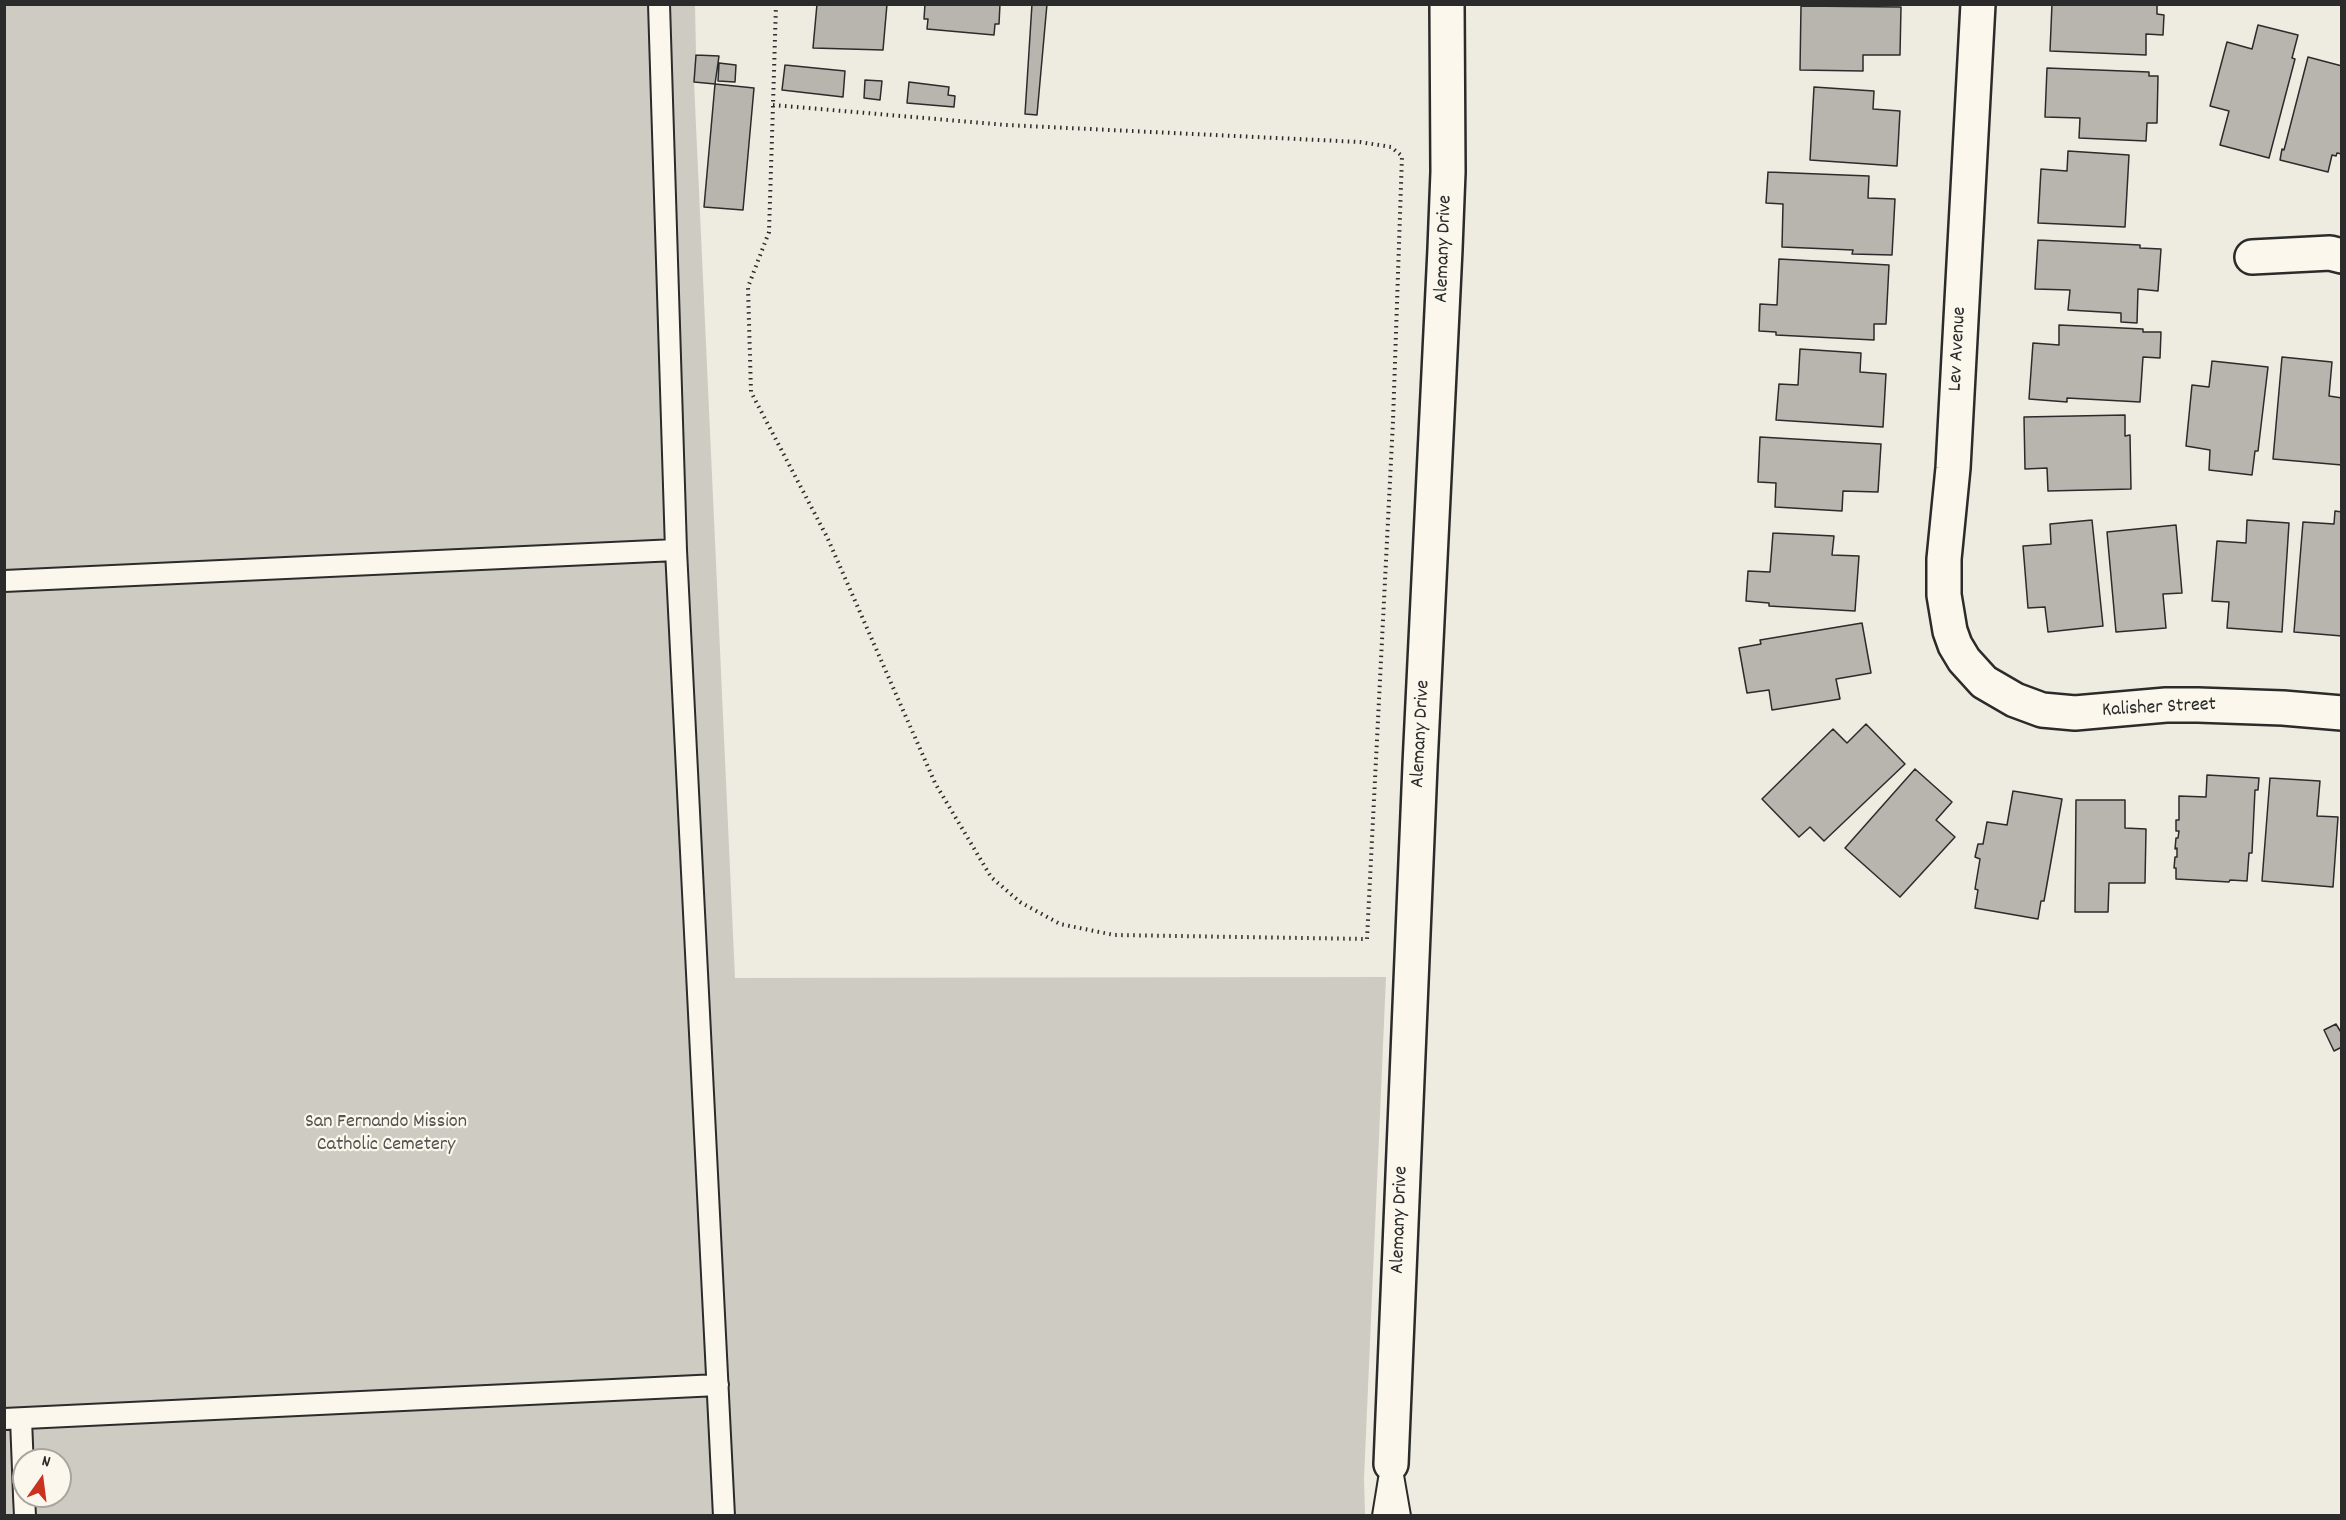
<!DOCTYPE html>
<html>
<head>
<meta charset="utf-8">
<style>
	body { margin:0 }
	#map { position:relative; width:2346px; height:1520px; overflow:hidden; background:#eeebe0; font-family:Dekko,sans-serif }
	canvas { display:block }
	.frame { position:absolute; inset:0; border:6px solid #2b2b2b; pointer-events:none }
	.north { position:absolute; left:12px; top:1448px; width:60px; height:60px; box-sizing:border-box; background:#fbf7ec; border:2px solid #a8a59f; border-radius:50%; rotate:14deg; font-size:16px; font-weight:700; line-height:24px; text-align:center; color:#2b2b2b }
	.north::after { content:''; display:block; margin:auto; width:21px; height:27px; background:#c8321e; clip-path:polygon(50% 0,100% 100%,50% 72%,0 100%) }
</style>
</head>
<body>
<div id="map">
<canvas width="2346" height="1520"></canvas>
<div class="frame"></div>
<div class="north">N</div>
</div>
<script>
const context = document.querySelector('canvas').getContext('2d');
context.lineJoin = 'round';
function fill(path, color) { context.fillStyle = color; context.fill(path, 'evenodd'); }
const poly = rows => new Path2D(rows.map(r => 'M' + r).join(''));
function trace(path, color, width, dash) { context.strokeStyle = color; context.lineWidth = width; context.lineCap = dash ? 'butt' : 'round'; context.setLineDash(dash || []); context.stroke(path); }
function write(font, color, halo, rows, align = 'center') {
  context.font = font + ' Dekko,sans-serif'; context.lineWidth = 4.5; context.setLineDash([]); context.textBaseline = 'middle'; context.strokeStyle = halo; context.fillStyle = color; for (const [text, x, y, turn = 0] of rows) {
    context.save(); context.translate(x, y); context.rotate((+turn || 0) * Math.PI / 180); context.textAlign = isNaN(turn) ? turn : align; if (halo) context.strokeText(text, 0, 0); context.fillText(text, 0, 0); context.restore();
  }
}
const green = poly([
	[4,5,695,5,696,55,694,82,735,978,1386,977,1364,1479,1365,1515,5,1515],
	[24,1460,60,1460,60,1496,24,1496]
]);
const building = poly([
	[817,4,887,4,883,50,813,48,817,4],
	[925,4,1000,4,999,24,995,24,994,35,927,29,928,19,924,19,925,4],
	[1032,4,1047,4,1037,115,1025,114,1032,4],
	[2052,4,2157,4,2157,14,2164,15,2163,35,2146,34,2146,55,2050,51,2052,4],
	[1801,6,1901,7,1900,55,1863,55,1863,71,1800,70,1801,6],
	[2258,25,2298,35,2292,58,2295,59,2269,158,2220,145,2229,111,2210,106,2227,42,2252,49,2258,25],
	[696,55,719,56,715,84,694,82,696,55],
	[2308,57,2342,66,2342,154,2337,153,2336,156,2332,155,2328,172,2280,160,2282,149,2284,150,2308,57],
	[719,63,736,65,735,82,718,81,719,63],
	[785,65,845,71,843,97,782,90,785,65],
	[2047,68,2149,72,2149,76,2158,76,2157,123,2147,123,2146,141,2079,138,2080,118,2045,117,2047,68],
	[865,80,882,81,880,100,864,98,865,80],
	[909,82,949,87,948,95,955,96,954,107,907,103,909,82],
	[715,84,754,88,743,210,704,207,715,84],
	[1814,87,1874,91,1873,109,1900,111,1897,166,1810,160,1814,87],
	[2068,151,2129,155,2125,227,2038,223,2041,169,2067,171,2068,151],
	[1768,172,1869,176,1868,198,1895,199,1892,255,1852,254,1853,250,1782,247,1783,204,1766,203,1768,172],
	[2038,240,2140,245,2140,248,2161,249,2158,291,2138,289,2137,323,2121,322,2121,313,2068,310,2070,290,2035,289,2038,240],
	[1779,259,1889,265,1886,324,1874,324,1874,340,1776,335,1776,332,1759,331,1760,304,1777,305,1779,259],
	[2059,325,2143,329,2143,332,2161,332,2160,358,2143,357,2140,402,2067,398,2067,402,2029,399,2033,343,2059,345,2059,325],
	[1800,349,1861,353,1860,372,1886,374,1883,427,1776,420,1779,384,1798,385,1800,349],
	[2282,357,2332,362,2329,396,2342,398,2342,465,2273,459,2282,357],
	[2212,361,2268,367,2258,451,2255,451,2252,475,2209,470,2210,450,2186,446,2192,385,2209,387,2212,361],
	[2125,415,2125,436,2130,435,2131,489,2048,491,2047,468,2025,469,2024,417,2125,415],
	[1760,437,1881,444,1878,492,1843,491,1842,511,1775,507,1776,483,1758,482,1760,437],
	[2335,511,2342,512,2342,636,2294,632,2303,522,2334,524,2335,511],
	[2092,520,2103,626,2048,632,2045,607,2028,608,2023,546,2051,544,2050,524,2092,520],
	[2247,520,2289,523,2282,632,2227,628,2229,602,2212,601,2217,541,2246,543,2247,520],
	[2176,525,2182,593,2163,594,2166,628,2116,632,2107,532,2176,525],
	[1773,533,1834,536,1832,555,1859,556,1855,611,1769,606,1769,603,1746,601,1748,571,1770,572,1773,533],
	[1862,623,1871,673,1836,679,1840,699,1772,710,1769,690,1747,693,1739,648,1761,644,1760,640,1862,623],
	[1866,724,1905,764,1824,841,1810,827,1799,837,1762,799,1833,729,1847,743,1866,724],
	[1915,769,1952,802,1936,820,1955,837,1900,897,1845,848,1915,769],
	[2207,775,2259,778,2258,790,2255,790,2252,853,2249,853,2247,881,2230,880,2229,882,2176,879,2176,868,2174,868,2175,857,2177,857,2177,848,2175,849,2176,838,2178,838,2179,831,2176,831,2176,820,2179,820,2179,796,2206,797,2207,775],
	[2270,778,2320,781,2317,816,2338,817,2333,887,2262,881,2270,778],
	[2013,791,2062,799,2044,901,2041,901,2038,919,1975,908,1978,890,1975,889,1980,859,1975,857,1978,844,1983,844,1987,822,2007,825,2013,791],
	[2076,800,2125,800,2125,828,2146,829,2145,883,2109,883,2108,912,2075,912,2076,800],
	[2336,1024,2342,1034,2342,1047,2334,1051,2324,1030,2336,1024]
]);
const path = poly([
	[773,105,1006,125,1360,142,1391,147,1402,156,1393,421,1367,939,1114,935,1060,924,1020,902,991,877,935,783,827,537,751,392,748,287,769,232,773,105,776,4]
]);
const service = poly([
	[659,4,676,550,724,1516],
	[4,581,676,550],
	[4,1419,718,1385],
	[21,1419,24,1495],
	[1391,1464,1400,1516],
	[24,1496,25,1516],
	[1383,1516,1389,1479]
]);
const minor = poly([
	[1978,4,1953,468,1944,559,1944,595,1950,631,1955,645,1964,660,1984,682,2015,700,2042,710,2075,713,2166,705,2198,705,2283,708,2342,713],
	[2252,257,2330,253,2342,256],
	[1391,1464,1420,765,1445,249,1448,172,1447,4]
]);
const streetNames = [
	["Alemany Drive",1445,249,-88],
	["Lev Avenue",1959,349,-87],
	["Kalisher Street",2159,709,-3],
	["Alemany Drive",1422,734,-87],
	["Alemany Drive",1401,1220,-88]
];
const parkNames = [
	["San Fernando Mission",386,1123],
	["Catholic Cemetery",386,1146]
];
fill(green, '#cecbc2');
fill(building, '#b8b5ae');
trace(building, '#2b2b2b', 1.5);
trace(service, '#2b2b2b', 24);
trace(minor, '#2b2b2b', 38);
trace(path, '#2b2b2b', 4, [1.5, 4.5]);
trace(service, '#fbf7ec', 20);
trace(minor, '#fbf7ec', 33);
write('20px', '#2b2b2b', '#fbf7ec', streetNames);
write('20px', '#545351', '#fbf7ec', parkNames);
</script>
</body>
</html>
